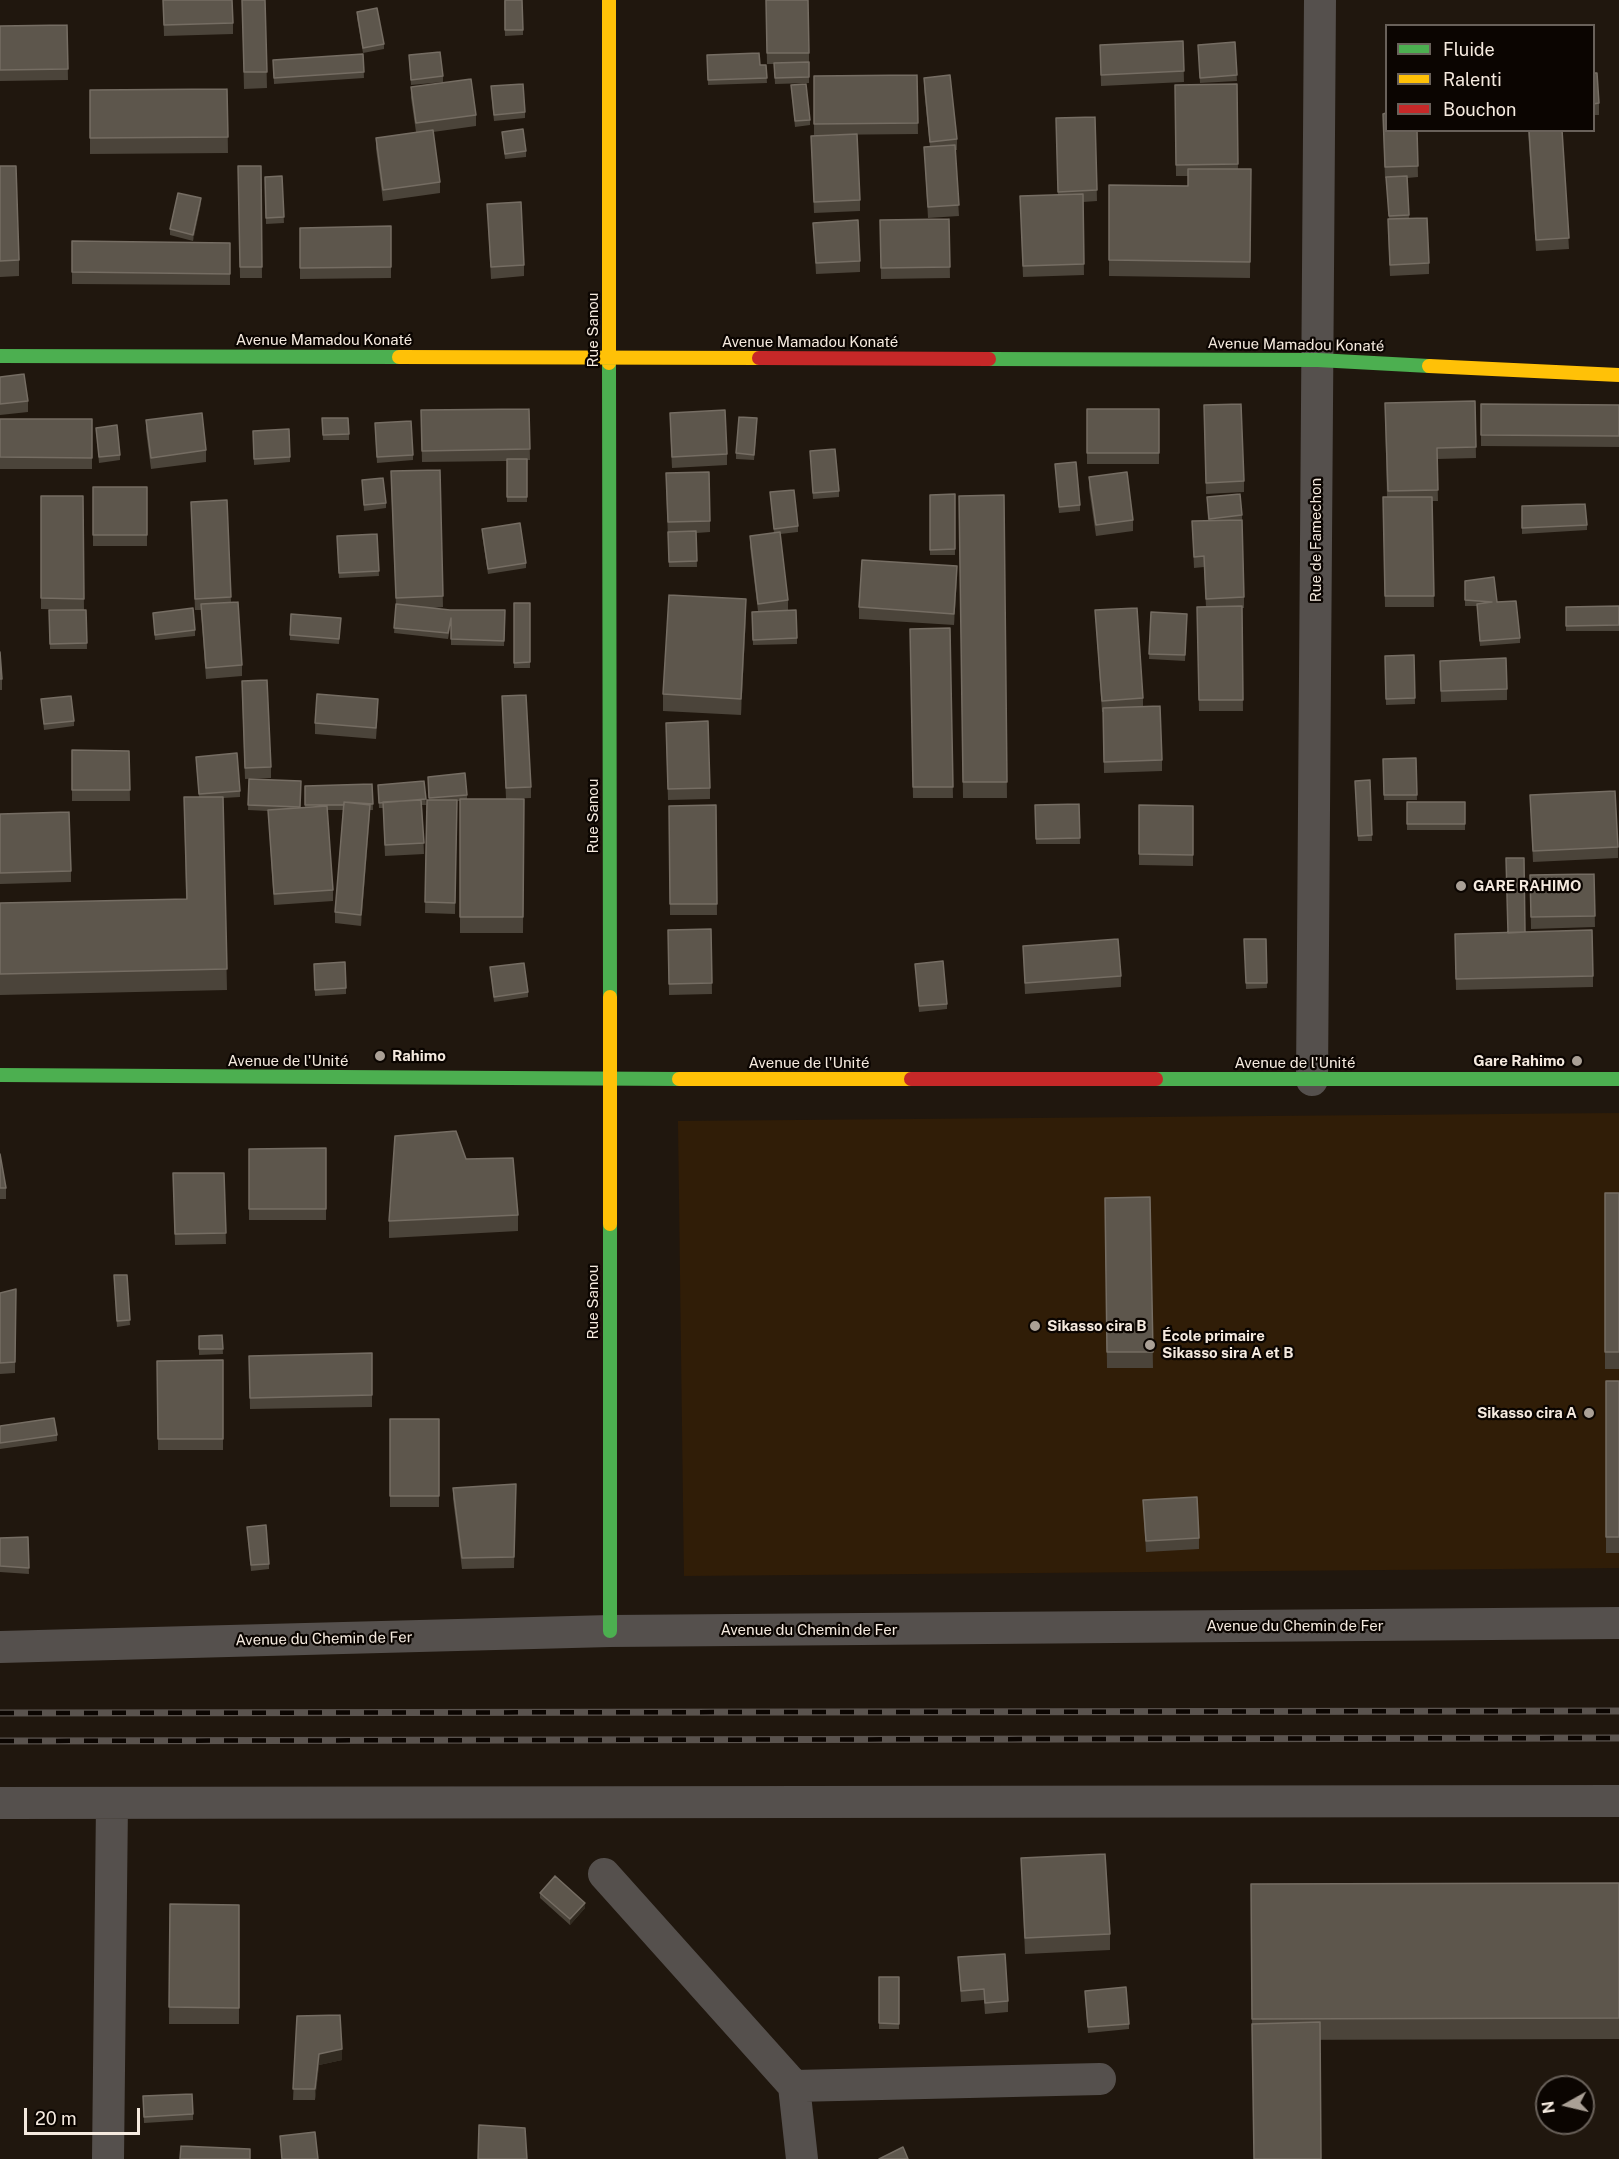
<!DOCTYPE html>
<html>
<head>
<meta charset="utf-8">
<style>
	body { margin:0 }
	#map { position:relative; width:1619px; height:2159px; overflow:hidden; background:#20170e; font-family:"Public Sans",sans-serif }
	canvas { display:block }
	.legend { position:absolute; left:1385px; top:24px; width:210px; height:108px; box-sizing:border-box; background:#0b0501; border:2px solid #69615a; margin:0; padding:8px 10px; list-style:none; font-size:18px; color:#f5eadf }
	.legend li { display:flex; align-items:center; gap:12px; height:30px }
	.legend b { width:30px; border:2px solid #69615a }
	.north { position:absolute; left:1535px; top:2075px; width:60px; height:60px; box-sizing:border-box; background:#0b0501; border:2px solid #69615a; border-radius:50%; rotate:262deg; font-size:16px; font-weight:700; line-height:24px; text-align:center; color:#f5eadf }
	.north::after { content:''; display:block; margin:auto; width:21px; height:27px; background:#aaa096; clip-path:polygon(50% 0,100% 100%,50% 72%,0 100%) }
	.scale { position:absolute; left:24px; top:2108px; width:116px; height:27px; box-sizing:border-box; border:3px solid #f5eadf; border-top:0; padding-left:8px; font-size:18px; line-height:21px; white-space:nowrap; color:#f5eadf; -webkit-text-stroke:4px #0b0501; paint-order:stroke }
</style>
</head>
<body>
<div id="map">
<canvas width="1619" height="2159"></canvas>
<ul class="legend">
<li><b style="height:8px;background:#4caf50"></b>Fluide</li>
<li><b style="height:8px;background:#ffc107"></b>Ralenti</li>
<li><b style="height:8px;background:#c62828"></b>Bouchon</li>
</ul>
<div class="north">N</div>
<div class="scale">20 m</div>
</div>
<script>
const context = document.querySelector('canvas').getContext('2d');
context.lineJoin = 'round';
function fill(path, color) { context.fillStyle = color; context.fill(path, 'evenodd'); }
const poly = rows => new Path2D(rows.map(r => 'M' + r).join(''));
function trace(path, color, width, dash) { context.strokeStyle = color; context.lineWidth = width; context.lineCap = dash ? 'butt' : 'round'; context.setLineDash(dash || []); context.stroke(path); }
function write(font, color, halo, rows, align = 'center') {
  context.font = font + ' "Public Sans",sans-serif'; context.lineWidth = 4.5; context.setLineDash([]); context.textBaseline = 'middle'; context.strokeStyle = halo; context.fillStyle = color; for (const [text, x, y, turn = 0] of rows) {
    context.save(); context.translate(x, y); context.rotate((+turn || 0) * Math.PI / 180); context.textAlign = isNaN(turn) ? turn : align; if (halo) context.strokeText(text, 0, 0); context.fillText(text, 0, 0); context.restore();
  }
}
const built = poly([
	[1619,1113,1619,1568,684,1576,678,1121]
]);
const street = poly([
	[1312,1080,1320,0],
	[0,1647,610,1631,1619,1623],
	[0,1803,1619,1801],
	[604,1874,794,2086,802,2159],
	[794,2086,1100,2079],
	[108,2159,112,1803]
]);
const fast = poly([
	[0,356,399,357],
	[989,359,1318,360,1429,366],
	[609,363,610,997],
	[0,1075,679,1079],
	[1156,1079,1619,1079],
	[610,1224,610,1631]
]);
const slow = poly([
	[609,0,609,363],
	[399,357,759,358],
	[1429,366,1619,375],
	[610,997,610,1224],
	[679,1079,911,1079]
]);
const jam = poly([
	[759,358,989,359],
	[911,1079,1156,1079]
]);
const rail = poly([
	[0,1713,1619,1711],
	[0,1741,1619,1738]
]);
const wall = poly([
	[163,0,233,23,233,34,164,36],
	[242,0,265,0,267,88,244,89],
	[504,0,523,30,523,35,505,36],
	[766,0,809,53,809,83,775,84,774,64,767,64],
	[357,12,384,44,384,49,363,53,357,18],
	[67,25,68,80,0,81,0,26],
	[1183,41,1184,82,1101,86,1100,45],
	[1235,42,1237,81,1200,83,1198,45],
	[363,54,364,78,274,84,273,60],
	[409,55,443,76,443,82,411,85],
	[707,55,760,65,766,65,767,83,708,85],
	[1593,73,1599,103,1599,115,1593,115],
	[917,75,918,134,814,135,814,76],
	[924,78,957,139,957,150,955,150,959,216,928,218,924,147,930,147,924,89],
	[1237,84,1238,169,1251,169,1250,278,1109,276,1109,185,1188,186,1188,176,1176,176,1175,85],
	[791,85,810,120,810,125,795,127],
	[411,87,476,115,476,126,433,132,440,182,440,193,383,201,376,149,376,138,416,132,411,98],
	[227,89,228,153,90,154,90,90],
	[491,91,525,112,525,118,494,121],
	[1095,117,1097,201,1083,202,1084,275,1023,277,1020,196,1058,195,1056,129],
	[1383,125,1417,130,1418,177,1407,178,1409,218,1429,263,1429,274,1390,276,1388,230,1388,219,1389,219,1386,178,1385,178],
	[1562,130,1569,249,1536,251,1528,131],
	[502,132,526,151,526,157,505,159],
	[811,136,860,200,860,211,814,213],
	[0,166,19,260,19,276,0,277],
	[238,166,261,166,262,278,240,278],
	[282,176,284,223,266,224,265,177],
	[201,203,193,241,170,235,170,229],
	[487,204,524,265,524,276,491,279],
	[949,219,950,278,881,279,880,220],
	[813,223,860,261,860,272,816,274],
	[391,226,391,278,300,279,300,228],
	[72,241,230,243,230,285,72,284],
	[0,377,28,401,28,412,0,415],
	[1475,401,1476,458,1437,459,1438,501,1432,501,1434,607,1385,607,1383,497,1387,497,1385,414],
	[1481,404,1619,405,1619,447,1481,446],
	[529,409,530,460,527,460,527,502,507,502,507,461,422,462,421,410],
	[1087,409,1159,409,1159,464,1087,464],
	[1204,416,1244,481,1244,492,1206,494],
	[322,418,349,434,349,440,323,440],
	[0,419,92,419,92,469,0,469],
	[146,420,206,450,206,462,151,469,146,431],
	[670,424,727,454,727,465,672,468],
	[757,424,754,460,736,459,736,453],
	[96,428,120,455,120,460,99,463],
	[375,429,413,455,413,460,377,463],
	[253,431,290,457,290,462,254,465],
	[810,451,839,491,839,497,813,499],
	[1055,464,1080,505,1080,511,1059,513],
	[440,470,443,607,433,608,450,610,505,610,504,646,451,645,451,623,448,639,394,633,396,606,391,482],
	[1089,477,1133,520,1133,531,1096,536,1089,488],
	[362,480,386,503,386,508,364,511],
	[666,484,710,521,710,532,696,533,697,567,669,567],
	[93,487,147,487,147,546,93,546],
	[770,492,798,526,798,532,780,534,788,600,788,610,797,638,797,644,753,645,752,612,758,611,750,547,750,536,774,533],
	[955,494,955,555,930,555,930,495],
	[1004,495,1007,798,963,798,959,496],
	[41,496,83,496,84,610,86,610,87,649,50,649,49,610,76,610,41,609],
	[1207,497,1242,515,1244,597,1244,608,1242,608,1243,711,1199,711,1197,607,1206,607,1204,567,1194,568,1192,521,1208,521],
	[227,500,231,602,242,665,242,676,206,679,201,610,195,610,191,502],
	[1522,506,1587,525,1587,530,1522,534],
	[482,529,526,563,526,568,488,574,482,534],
	[377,534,379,576,339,578,337,536],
	[957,577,954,625,859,619,859,607],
	[1465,581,1497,602,1520,638,1520,643,1480,646,1477,606,1465,606],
	[514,603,530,603,530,668,514,668],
	[1619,606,1619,631,1566,631,1566,607],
	[1095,610,1143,698,1143,707,1162,760,1162,771,1104,773,1103,712,1102,712],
	[1151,612,1187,614,1185,661,1149,659],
	[153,613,195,630,195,636,155,640],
	[746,615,741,715,663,711,663,694],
	[341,618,339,644,290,640,290,635],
	[950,628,953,798,913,798,910,629],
	[0,652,2,679,2,690,0,690],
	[1414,655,1415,704,1386,705,1385,656],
	[1440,672,1507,689,1507,700,1441,702],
	[242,692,271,767,271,778,245,779],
	[502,696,531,787,531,798,506,799],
	[41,699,74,721,74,726,44,730],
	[378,710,376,739,315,734,315,723],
	[666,734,710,788,710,799,668,800],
	[72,750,129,751,130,801,72,801],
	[1416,758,1417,800,1384,800,1383,759],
	[196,762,240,791,240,797,223,798,227,990,0,995,0,903,186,899,184,797,199,797],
	[249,779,301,781,300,808,305,807,305,786,372,784,373,810,370,810,361,926,335,923,335,912,343,810,327,810,333,890,333,901,274,905,268,811,248,810],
	[1370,780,1372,841,1358,841,1355,781],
	[424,781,426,805,422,805,424,854,385,856,383,808,379,808,378,785],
	[428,783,467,795,467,799,524,799,523,933,460,933,460,801,457,801,455,914,425,913,427,800,429,800],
	[1530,795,1618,847,1618,858,1533,862],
	[1407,802,1465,802,1465,830,1407,830],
	[1079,804,1080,844,1036,844,1035,805],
	[716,805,717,915,670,915,669,806],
	[1139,805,1193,806,1193,866,1139,865],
	[0,814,71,871,71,882,0,884],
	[1594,874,1595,927,1531,929,1530,875],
	[711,929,712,994,669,995,668,930],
	[1525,932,1593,976,1593,987,1456,990,1455,934],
	[1244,939,1266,939,1267,988,1246,989],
	[1023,946,1121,976,1121,987,1025,994],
	[314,964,346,988,346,994,315,996],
	[915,964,947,1004,947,1009,919,1012],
	[490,967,528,992,528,997,494,1002],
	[326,1148,326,1220,249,1220,249,1149],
	[0,1154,6,1188,6,1199,0,1199],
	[466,1159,518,1215,518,1231,389,1238,389,1221],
	[173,1173,224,1173,226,1244,175,1245],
	[1605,1193,1619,1193,1619,1369,1605,1369],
	[1150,1197,1153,1368,1107,1368,1105,1198],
	[114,1275,127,1275,130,1325,117,1327],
	[16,1289,15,1373,0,1374,0,1293],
	[222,1335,223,1354,199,1355,199,1336],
	[372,1353,372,1407,250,1409,249,1356],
	[223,1360,223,1450,158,1450,157,1361],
	[1606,1381,1619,1381,1619,1553,1606,1553],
	[390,1419,439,1419,439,1507,390,1507],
	[0,1426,57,1435,57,1441,0,1449],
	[516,1484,514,1568,462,1569,453,1499,453,1488],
	[1143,1500,1199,1538,1199,1549,1146,1552],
	[247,1527,269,1564,269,1569,251,1571],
	[28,1537,29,1574,0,1572,0,1538],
	[1021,1858,1110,1934,1110,1950,1025,1954],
	[1619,1883,1619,2039,1252,2040,1251,1884],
	[540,1893,585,1908,570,1925,540,1898],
	[170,1904,239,1905,239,2024,169,2024],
	[958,1957,1008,2001,1008,2012,985,2014,984,2000,961,2002],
	[879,1977,899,1977,899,2029,879,2029],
	[1085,1996,1129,2024,1129,2029,1088,2033],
	[297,2016,342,2060,319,2065,315,2100,293,2100],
	[143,2096,193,2114,193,2120,144,2123]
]);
const shadedWall = poly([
	[201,198,201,203,193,241,193,235],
	[957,566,957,577,954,625,954,614],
	[746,599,746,615,741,715,741,699],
	[370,805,370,816,361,926,361,915],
	[585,1903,585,1908,570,1925,570,1919],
	[342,2049,342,2060,319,2065,315,2100,315,2089,319,2054]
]);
const building = poly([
	[163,0,232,0,233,23,164,25,163,0],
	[242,0,265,0,267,72,244,72,242,0],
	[505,0,522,0,523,30,505,30,505,0],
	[766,0,808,0,809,53,767,53,766,0],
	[377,8,384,44,363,48,357,12,377,8],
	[67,25,68,69,0,70,0,26,67,25],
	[1183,41,1184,71,1101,75,1100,45,1183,41],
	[1235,42,1237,75,1200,78,1198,45,1235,42],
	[440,52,443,76,411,80,409,55,440,52],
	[759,53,760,65,766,65,767,78,708,80,707,55,759,53],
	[363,54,364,72,274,78,273,60,363,54],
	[809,62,809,77,775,78,774,63,809,62],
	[1593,73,1597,73,1599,103,1593,104,1593,73],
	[917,75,918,123,814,124,814,76,917,75],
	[950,75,957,139,930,142,924,78,950,75],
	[471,79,476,115,416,123,411,87,471,79],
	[523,84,525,112,494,115,491,86,523,84],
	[806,84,810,120,795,121,791,85,806,84],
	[1237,84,1238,164,1176,165,1175,85,1237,84],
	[227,89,228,137,90,138,90,90,227,89],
	[1386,113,1386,130,1417,130,1418,166,1385,167,1383,114,1386,113],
	[1095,117,1097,190,1058,192,1056,118,1095,117],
	[523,129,526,151,505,154,502,132,523,129],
	[433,130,440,182,383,190,376,138,433,130],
	[1529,130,1562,130,1569,238,1536,240,1529,130],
	[857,134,860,200,814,202,811,136,857,134],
	[955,145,959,205,928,207,924,147,955,145],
	[0,166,16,166,19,260,0,261,0,166],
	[238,166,261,166,262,267,240,267,238,166],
	[1188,169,1251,169,1250,262,1109,260,1109,185,1188,186,1188,169],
	[282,176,284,217,266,218,265,177,282,176],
	[1407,176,1409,215,1389,216,1386,177,1407,176],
	[178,193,201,198,193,235,170,229,178,193],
	[1083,194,1084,264,1023,266,1020,196,1083,194],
	[521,202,524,265,491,267,487,204,521,202],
	[1427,218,1429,263,1390,265,1388,219,1427,218],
	[949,219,950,267,881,268,880,220,949,219],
	[858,220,860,261,816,263,813,223,858,220],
	[391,226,391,267,300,268,300,228,391,226],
	[72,241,230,243,230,274,72,272,72,241],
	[24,374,28,401,0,404,0,377,24,374],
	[1475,401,1476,447,1437,448,1438,490,1388,491,1385,403,1475,401],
	[1241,404,1244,481,1206,483,1204,405,1241,404],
	[1481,404,1619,405,1619,436,1481,435,1481,404],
	[529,409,530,449,422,451,421,410,529,409],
	[1087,409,1159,409,1159,453,1087,453,1087,409],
	[725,410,727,454,672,457,670,413,725,410],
	[202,413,206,450,151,458,146,420,202,413],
	[739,417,757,418,754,455,736,453,739,417],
	[322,418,348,418,349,434,323,435,322,418],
	[0,419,92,419,92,458,0,457,0,419],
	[411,421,413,455,377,457,375,423,411,421],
	[117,425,120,455,99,457,96,428,117,425],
	[289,429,290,457,254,459,253,431,289,429],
	[835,449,839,491,813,493,810,451,835,449],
	[507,459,527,459,527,497,507,497,507,459],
	[1076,462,1080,505,1059,507,1055,464,1076,462],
	[440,470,443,596,396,598,391,471,440,470],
	[709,472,710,521,668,522,666,473,709,472],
	[1127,472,1133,520,1096,525,1089,477,1127,472],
	[383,478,386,503,364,505,362,480,383,478],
	[93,487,147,487,147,535,93,535,93,487],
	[794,490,798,526,774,529,770,492,794,490],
	[955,494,955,549,930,550,930,495,955,494],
	[1240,494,1242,515,1209,519,1207,497,1240,494],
	[1004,495,1007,782,963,782,959,496,1004,495],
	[41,496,83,496,84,599,41,598,41,496],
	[1383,497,1432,497,1434,596,1385,596,1383,497],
	[227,500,231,597,195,599,191,502,227,500],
	[1585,504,1587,525,1522,528,1522,506,1585,504],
	[1242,520,1244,597,1206,599,1204,556,1194,557,1192,521,1242,520],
	[520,523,526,563,488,569,482,529,520,523],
	[696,531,697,561,669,562,668,532,696,531],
	[780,532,788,600,758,604,750,536,780,532],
	[377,534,379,571,339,573,337,536,377,534],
	[862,560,957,566,954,614,859,607,862,560],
	[1494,577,1497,602,1516,601,1520,638,1480,641,1477,604,1492,602,1465,600,1465,581,1494,577],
	[669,595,746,599,741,699,663,694,669,595],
	[238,602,242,665,206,668,201,604,238,602],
	[514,603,530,603,530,662,514,663,514,603],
	[396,604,450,610,505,610,504,641,451,639,451,618,448,633,394,628,396,604],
	[1242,606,1243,700,1199,700,1197,607,1242,606],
	[1619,606,1619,625,1566,626,1566,607,1619,606],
	[193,608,195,630,155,635,153,613,193,608],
	[1137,608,1143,698,1102,701,1095,610,1137,608],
	[49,610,86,610,87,643,50,644,49,610],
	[796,610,797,638,753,640,752,612,796,610],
	[1151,612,1187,614,1185,655,1149,654,1151,612],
	[291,614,341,618,339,639,290,635,291,614],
	[950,628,953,787,913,787,910,629,950,628],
	[0,652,2,679,0,679,0,652],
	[1414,655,1415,698,1386,699,1385,656,1414,655],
	[1506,658,1507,689,1441,691,1440,661,1506,658],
	[267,680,271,767,245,768,242,681,267,680],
	[317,694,378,699,376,728,315,723,317,694],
	[526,695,531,787,506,788,502,696,526,695],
	[71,696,74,721,44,724,41,699,71,696],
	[1160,706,1162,760,1104,762,1103,708,1160,706],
	[708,721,710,788,668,789,666,723,708,721],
	[72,750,129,751,130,790,72,790,72,750],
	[237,753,240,791,199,794,196,757,237,753],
	[1416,758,1417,795,1384,795,1383,759,1416,758],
	[465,773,467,795,429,798,428,777,465,773],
	[249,779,301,781,300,807,248,805,249,779],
	[1370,780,1372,835,1358,836,1355,781,1370,780],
	[424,781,426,799,379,803,378,785,424,781],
	[372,784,373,804,344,802,344,805,305,805,305,786,372,784],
	[1615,791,1618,847,1533,851,1530,795,1615,791],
	[184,797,223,797,227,969,0,974,0,903,187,899,184,797],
	[460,799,524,799,523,917,460,917,460,799],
	[421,800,424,843,385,845,383,802,421,800],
	[427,800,457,800,455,903,425,902,427,800],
	[344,802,370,805,361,915,335,912,344,802],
	[1407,802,1465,802,1465,824,1407,824,1407,802],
	[1079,804,1080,838,1036,839,1035,805,1079,804],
	[716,805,717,904,670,904,669,806,716,805],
	[1139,805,1193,806,1193,855,1139,854,1139,805],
	[327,806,333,890,274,894,268,810,327,806],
	[69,812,71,871,0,873,0,814,69,812],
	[1506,858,1524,858,1525,932,1508,933,1506,858],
	[1594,874,1595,916,1531,917,1530,875,1594,874],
	[711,929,712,983,669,984,668,930,711,929],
	[1592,930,1593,976,1456,979,1455,934,1592,930],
	[1118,939,1121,976,1025,983,1023,946,1118,939],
	[1244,939,1266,939,1267,983,1246,983,1244,939],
	[943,961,947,1004,919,1006,915,964,943,961],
	[345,962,346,988,315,990,314,964,345,962],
	[524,963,528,992,494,997,490,967,524,963],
	[456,1131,466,1159,513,1158,518,1215,389,1221,395,1136,456,1131],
	[326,1148,326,1209,249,1209,249,1149,326,1148],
	[0,1154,6,1188,0,1188,0,1154],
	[173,1173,224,1173,226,1233,175,1234,173,1173],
	[1605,1193,1619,1193,1619,1352,1605,1352,1605,1193],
	[1150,1197,1153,1352,1107,1352,1105,1198,1150,1197],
	[114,1275,127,1275,130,1320,117,1321,114,1275],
	[16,1289,15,1362,0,1363,0,1293,16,1289],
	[222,1335,223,1349,199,1349,199,1336,222,1335],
	[372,1353,372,1395,250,1398,249,1356,372,1353],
	[223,1360,223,1439,158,1439,157,1361,223,1360],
	[1606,1381,1619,1381,1619,1537,1606,1537,1606,1381],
	[54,1418,57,1435,0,1443,0,1426,54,1418],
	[390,1419,439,1419,439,1496,390,1496,390,1419],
	[516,1484,514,1557,462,1558,453,1488,516,1484],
	[1197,1497,1199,1538,1146,1541,1143,1500,1197,1497],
	[266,1525,269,1564,251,1565,247,1527,266,1525],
	[28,1537,29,1568,0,1566,0,1538,28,1537],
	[1105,1854,1110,1934,1025,1938,1021,1858,1105,1854],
	[555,1876,585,1903,570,1919,540,1893,555,1876],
	[1619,1883,1619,2018,1252,2019,1251,1884,1619,1883],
	[170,1904,239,1905,239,2008,169,2007,170,1904],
	[1005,1954,1008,2001,985,2003,984,1989,961,1991,958,1957,1005,1954],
	[879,1977,899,1977,899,2024,879,2023,879,1977],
	[1126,1987,1129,2024,1088,2027,1085,1991,1126,1987],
	[340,2015,342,2049,319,2054,315,2089,293,2089,297,2016,340,2015],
	[1320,2022,1321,2159,1254,2159,1252,2024,1320,2022],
	[192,2094,193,2114,144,2117,143,2096,192,2094],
	[479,2125,525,2128,527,2159,478,2159,479,2125],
	[315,2132,318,2159,282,2159,280,2136,315,2132],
	[181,2146,250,2149,250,2159,180,2159,181,2146],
	[903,2147,908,2159,879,2159,903,2147]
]);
const markers = [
	[1461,886,6,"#aaa096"],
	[380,1056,6,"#aaa096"],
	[1577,1061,6,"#aaa096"],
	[1035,1326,6,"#aaa096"],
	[1150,1345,6,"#aaa096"],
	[1589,1413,6,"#aaa096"]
];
const streetNames = [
	["Rue Sanou",593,330,-90],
	["Avenue Mamadou Konaté",324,340],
	["Avenue Mamadou Konaté",810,342],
	["Avenue Mamadou Konaté",1296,345,1],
	["Rue de Famechon",1316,540,-90],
	["Rue Sanou",593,816,-90],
	["Avenue de l'Unité",288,1061],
	["Avenue de l'Unité",809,1063],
	["Avenue de l'Unité",1295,1063],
	["Rue Sanou",593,1302,-90],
	["Avenue du Chemin de Fer",1295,1626],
	["Avenue du Chemin de Fer",809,1630],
	["Avenue du Chemin de Fer",324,1639,-1]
];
const poiNames = [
	["GARE RAHIMO",1473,886],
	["Rahimo",392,1056],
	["Gare Rahimo",1565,1061,"right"],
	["Sikasso cira B",1047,1326],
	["École primaire",1162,1336],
	["Sikasso sira A et B",1162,1353],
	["Sikasso cira A",1577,1413,"right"]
];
fill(built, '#301d07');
trace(street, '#55504d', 32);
trace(fast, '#4caf50', 14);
trace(slow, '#ffc107', 14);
trace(jam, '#c62828', 14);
trace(rail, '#5a534e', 7);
trace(rail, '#0b0501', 4.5, [14]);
fill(wall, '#4b443a');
fill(shadedWall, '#322b21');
fill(building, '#5d564c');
trace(building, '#756d63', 1.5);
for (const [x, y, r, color] of markers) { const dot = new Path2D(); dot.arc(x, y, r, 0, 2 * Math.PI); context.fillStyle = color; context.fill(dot); trace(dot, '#0b0501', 2); }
write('15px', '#f5eadf', '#0b0501', streetNames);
write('bold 15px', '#f5eadf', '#0b0501', poiNames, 'left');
</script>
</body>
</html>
